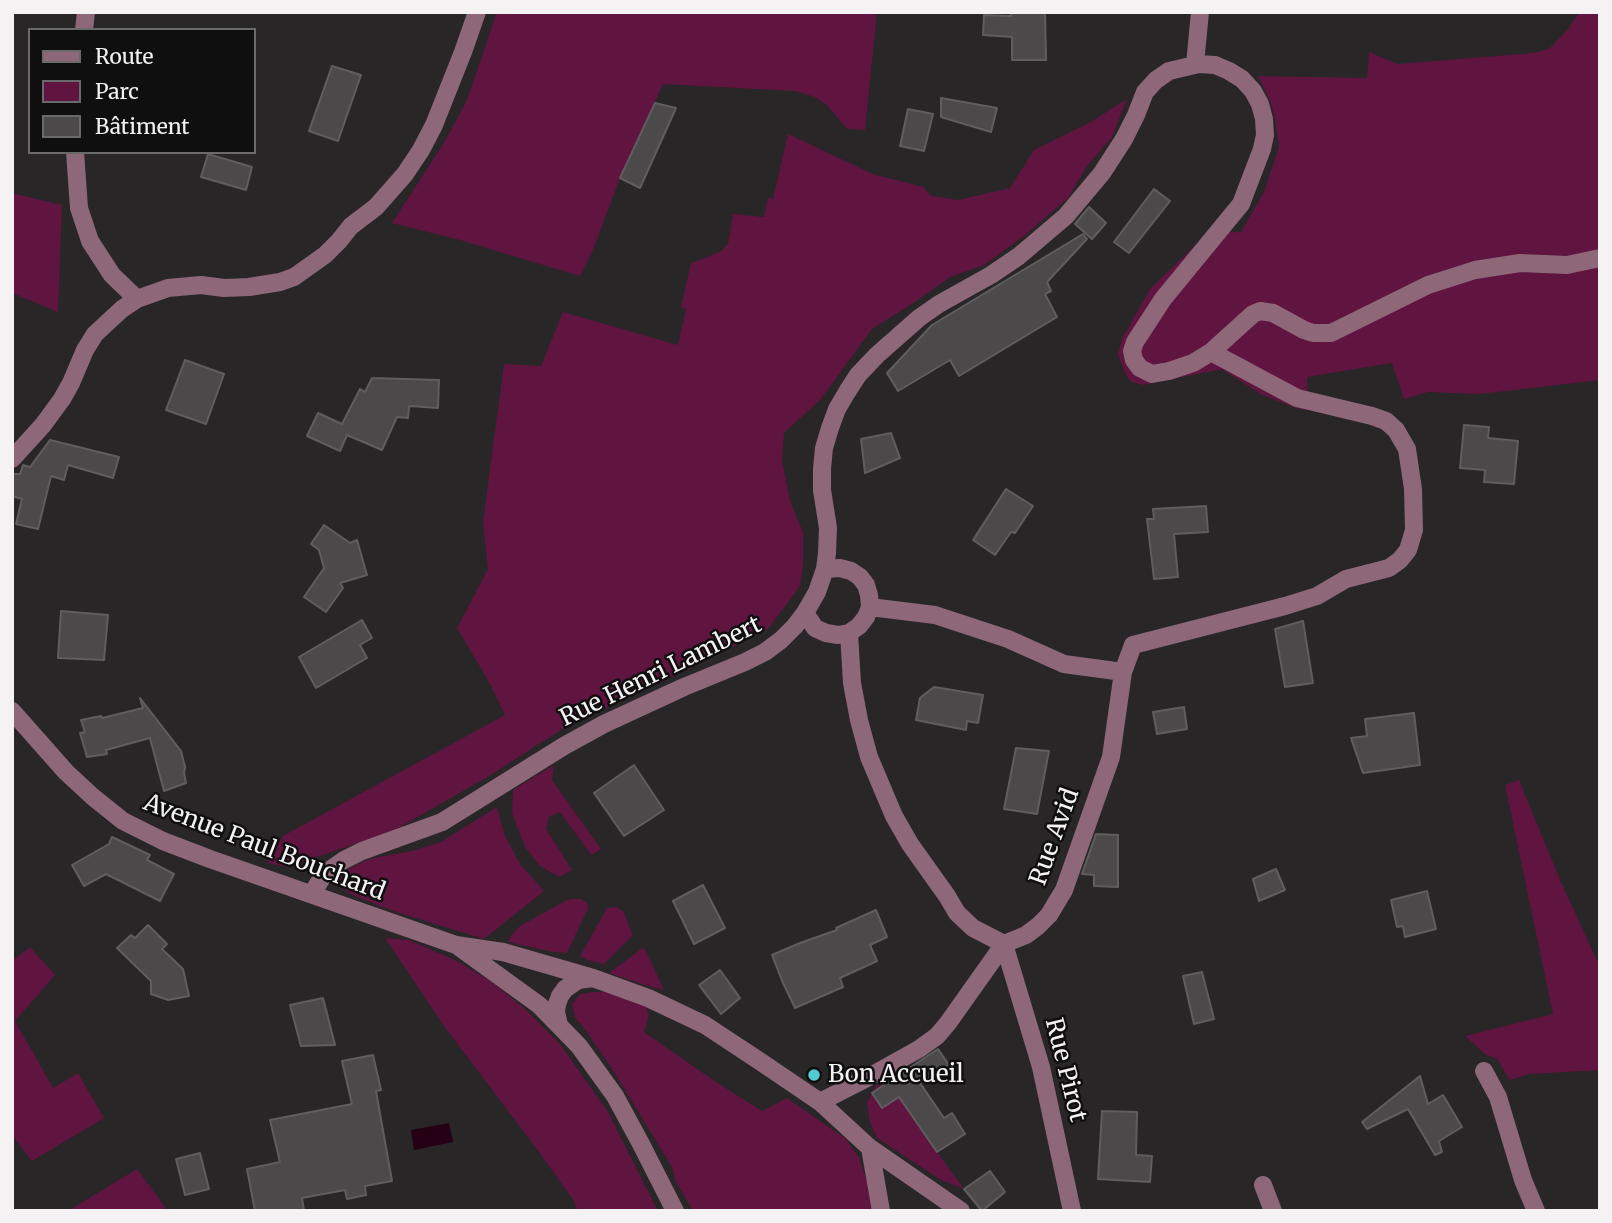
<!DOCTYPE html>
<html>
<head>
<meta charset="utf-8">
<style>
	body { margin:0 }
	#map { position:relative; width:1612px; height:1223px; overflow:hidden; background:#282627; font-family:Merriweather,serif }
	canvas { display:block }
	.frame { position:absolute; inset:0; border:14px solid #f4f2f3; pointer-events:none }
	.legend { position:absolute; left:28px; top:28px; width:228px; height:126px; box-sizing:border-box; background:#100f10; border:2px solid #6b6a6b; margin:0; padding:9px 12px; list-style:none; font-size:21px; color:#f4f2f3 }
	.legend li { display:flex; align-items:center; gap:14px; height:35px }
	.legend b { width:35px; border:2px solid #6b6a6b }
</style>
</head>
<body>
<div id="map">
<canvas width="1612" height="1223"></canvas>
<div class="frame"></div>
<ul class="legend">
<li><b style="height:9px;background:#8e6779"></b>Route</li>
<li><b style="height:19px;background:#601440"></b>Parc</li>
<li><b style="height:19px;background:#4b494a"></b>Bâtiment</li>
</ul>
</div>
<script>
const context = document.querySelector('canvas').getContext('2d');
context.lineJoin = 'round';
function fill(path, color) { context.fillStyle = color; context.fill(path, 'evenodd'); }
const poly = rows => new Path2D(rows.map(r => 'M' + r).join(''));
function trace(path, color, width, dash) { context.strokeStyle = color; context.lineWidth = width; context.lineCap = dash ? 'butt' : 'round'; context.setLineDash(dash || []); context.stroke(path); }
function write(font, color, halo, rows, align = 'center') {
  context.font = font + ' Merriweather,serif'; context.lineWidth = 5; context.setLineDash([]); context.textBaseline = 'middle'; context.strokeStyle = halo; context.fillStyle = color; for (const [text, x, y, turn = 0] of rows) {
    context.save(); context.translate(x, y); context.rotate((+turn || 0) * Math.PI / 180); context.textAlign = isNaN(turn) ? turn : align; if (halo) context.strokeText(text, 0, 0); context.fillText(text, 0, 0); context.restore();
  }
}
const green = poly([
	[497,12,877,12,865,130,847,129,828,106,815,97,795,91,663,84,620,178,593,250,580,276,460,240,392,223,445,141,467,100],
	[1579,12,1600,12,1600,380,1480,394,1428,392,1404,399,1392,363,1307,377,1308,410,1299,409,1262,395,1222,369,1143,385,1131,382,1126,375,1118,355,1122,339,1150,289,1208,233,1241,232,1264,192,1279,147,1275,119,1271,103,1258,76,1367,78,1369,52,1397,64,1534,53,1550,48,1569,28],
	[1127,99,1112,137,1087,166,1068,198,1024,236,984,265,950,277,921,298,872,329,820,400,784,433,782,460,790,501,803,532,803,563,800,586,768,629,674,676,567,726,486,778,393,831,287,867,267,863,283,836,505,715,489,682,457,628,488,569,483,522,504,364,541,366,563,312,678,345,686,309,681,307,691,263,720,252,728,244,733,214,764,217,768,198,773,199,788,134,873,174,923,187,931,196,958,200,1010,188,1034,150,1091,122],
	[12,193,62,205,58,312,12,293],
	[554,765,552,780,601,849,591,855,560,812,549,817,546,829,572,870,559,877,540,866,525,847,512,813,513,790],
	[1519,780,1561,882,1600,967,1600,1070,1529,1074,1510,1080,1497,1059,1485,1054,1465,1036,1553,1014,1505,785],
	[497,807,505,836,520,864,544,891,484,939,396,912,352,895,343,889,339,883,341,873,358,864,373,858,412,851,441,842],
	[573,899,581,899,587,903,588,908,567,953,553,952,508,942,512,934,520,926,565,901],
	[616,907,623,911,633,935,604,964,587,960,580,956,607,908],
	[385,938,409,940,457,961,490,981,523,1007,560,1044,608,1112,658,1211,578,1211,574,1201,536,1148,444,1026],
	[30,947,55,975,15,1021,53,1088,78,1073,104,1118,32,1161,12,1135,12,961],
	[644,947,664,990,642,984,609,973],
	[593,992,612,992,646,1007,649,1015,644,1032,719,1084,762,1111,787,1098,846,1139,859,1158,870,1190,874,1211,693,1211,675,1180,672,1167,609,1064,584,1028,575,1018,572,1004,580,994],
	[888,1082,937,1152,964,1189,941,1180,877,1138,870,1123,867,1102,876,1086],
	[137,1169,168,1211,68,1211]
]);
const water = poly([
	[449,1123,453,1142,414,1150,411,1130]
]);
const building = poly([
	[1011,12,1045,12,1046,60,1012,60,1012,37,983,35,984,15,1011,16,1011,12],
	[332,66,361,75,338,141,309,131,332,66],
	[941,98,997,108,991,132,941,117,941,98],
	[655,103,676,108,640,188,620,178,655,103],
	[908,109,933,114,924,151,900,146,908,109],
	[208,154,252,167,246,190,201,177,208,154],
	[1154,189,1170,201,1129,253,1114,242,1154,189],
	[1089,207,1106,223,1092,239,1075,224,1089,207],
	[1083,234,1087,239,1047,282,1051,291,1045,294,1057,317,959,376,950,360,898,391,887,373,932,325,1083,234],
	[185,360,224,374,206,424,166,410,185,360],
	[372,378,439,380,438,408,409,406,408,418,397,417,382,450,347,435,340,451,307,436,318,413,342,424,360,389,365,392,372,378],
	[1464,425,1489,427,1488,438,1518,441,1514,484,1484,482,1485,470,1460,468,1464,425],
	[891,433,900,458,865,473,861,439,891,433],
	[50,440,119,457,113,478,68,465,64,480,51,476,38,529,16,524,22,499,12,496,12,474,20,474,23,465,30,467,50,440],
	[1006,489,1033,506,1015,533,1011,532,995,555,973,540,1006,489],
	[1206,506,1208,532,1174,534,1178,577,1154,579,1147,519,1154,519,1153,509,1206,506],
	[324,525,350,543,357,540,367,575,340,583,343,588,326,612,304,597,324,568,319,550,311,544,324,525],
	[61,611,108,615,104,660,58,658,61,611],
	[362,620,372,638,360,645,367,658,316,688,299,657,362,620],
	[1303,621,1313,683,1285,687,1275,629,1303,621],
	[934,687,983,695,978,723,967,721,966,730,916,720,920,698,934,687],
	[140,698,181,751,185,767,184,773,186,783,164,791,150,738,106,750,107,754,87,757,80,733,85,732,81,720,101,716,102,718,143,708,140,698],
	[1184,707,1187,729,1157,734,1153,712,1184,707],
	[1414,713,1420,765,1363,773,1351,738,1367,736,1365,719,1414,713],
	[1016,748,1049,751,1037,814,1004,809,1016,748],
	[634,765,664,810,624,836,594,793,634,765],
	[1096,834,1118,835,1118,887,1094,886,1094,875,1082,874,1096,834],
	[112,837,150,855,147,860,174,874,160,901,106,874,84,886,72,865,109,844,112,837],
	[1276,869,1285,890,1259,901,1253,879,1276,869],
	[703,885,725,928,694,944,673,901,703,885],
	[1427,891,1436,929,1405,937,1403,926,1397,927,1391,900,1427,891],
	[876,910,887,937,870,945,877,961,840,978,843,987,795,1008,783,983,772,955,800,943,837,930,836,928,876,910],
	[148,925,167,944,162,949,183,969,189,996,168,1000,151,994,151,981,117,948,131,935,135,938,148,925],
	[720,970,740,998,721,1014,699,985,720,970],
	[1202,972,1214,1019,1194,1024,1183,976,1202,972],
	[323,998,335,1045,301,1046,290,1005,323,998],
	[938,1049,949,1065,920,1083,944,1118,952,1113,965,1134,937,1152,899,1097,882,1108,872,1093,938,1049],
	[373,1055,381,1090,376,1091,392,1181,365,1186,366,1195,347,1199,345,1190,302,1198,304,1211,255,1211,247,1169,280,1162,270,1120,352,1104,342,1061,373,1055],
	[1420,1076,1428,1104,1443,1095,1462,1127,1439,1141,1442,1152,1435,1155,1408,1109,1367,1129,1362,1122,1420,1076],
	[1102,1111,1137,1112,1136,1155,1152,1156,1150,1182,1098,1179,1102,1111],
	[200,1153,209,1189,185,1195,176,1159,200,1153],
	[990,1171,1005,1192,982,1211,964,1189,990,1171]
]);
const minor = poly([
	[84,30,86,12],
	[1195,64,1200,12],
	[75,152,79,208,90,241,112,275,137,299],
	[12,459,43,425,62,399,71,383,85,350,95,334,122,309,137,299,168,288,201,285,224,288,249,287,280,282,294,277,325,255,339,241,351,226,376,207,405,174,421,150,434,125,463,52,477,12],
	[825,569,840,568,851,571,860,577,866,585,869,595,870,607,866,617,859,626,849,633,852,683,859,720,869,757,894,816,910,844,947,896,957,913,973,928,1004,944],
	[870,607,935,615,1008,639,1064,664,1123,672],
	[805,613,815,628,826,633,838,635,849,633],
	[12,711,66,772,93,797,123,821,163,841,210,859,456,945,503,952,593,978,648,998,705,1025,761,1062,820,1102,870,1148,961,1211],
	[312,894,324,874,344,860,362,851,442,822,564,746,604,724,684,687,745,662,765,652,781,640,795,626,805,613,817,592,825,569,827,553,828,528,822,490,822,469,824,448,830,428,837,409,847,392,858,375,877,355,919,318,939,304,991,275,1019,256,1066,216,1102,173,1124,139,1136,115,1145,92,1156,80,1169,71,1199,64,1215,65,1229,71,1242,79,1253,91,1260,104,1264,119,1265,135,1262,149,1241,204,1163,299,1135,342,1132,351,1134,360,1140,368,1152,374,1169,371,1193,363,1211,352,1253,314,1260,311,1273,313,1304,330,1313,333,1331,333,1428,285,1475,270,1520,263,1567,265,1600,258],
	[1004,944,1041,1067,1072,1211],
	[459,947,539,1005,579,1046,615,1096,641,1144,675,1211],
	[559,1025,556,1012,557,1004,560,996,565,989,578,980,593,978],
	[1484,1071,1498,1097,1523,1180,1536,1211],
	[820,1102,867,1078,919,1049,937,1036,948,1023,1004,944,1026,935,1038,926,1049,915,1064,890,1111,757,1123,672,1133,645,1285,606,1317,596,1346,579,1389,568,1400,560,1408,550,1414,530,1413,489,1407,449,1396,430,1386,421,1372,416,1297,398,1211,352],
	[870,1148,881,1211],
	[1263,1185,1273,1211]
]);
const markers = [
	[814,1075,7,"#51ccd2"]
];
const streetNames = [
	["Rue Henri Lambert",661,672,-26],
	["Rue Avid",1055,837,-70],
	["Avenue Paul Bouchard",264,848,21],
	["Rue Pirot",1065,1070,76]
];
const poiNames = [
	["Bon Accueil",828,1075]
];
fill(green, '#601440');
fill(water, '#250015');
fill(building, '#4b494a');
trace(building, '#605d5e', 2);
trace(minor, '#8e6779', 18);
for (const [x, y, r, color] of markers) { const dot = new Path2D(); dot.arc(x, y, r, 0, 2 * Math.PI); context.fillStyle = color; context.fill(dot); trace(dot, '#100f10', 2.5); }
write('24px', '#f4f2f3', '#100f10', streetNames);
write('24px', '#f4f2f3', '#100f10', poiNames, 'left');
</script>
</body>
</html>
